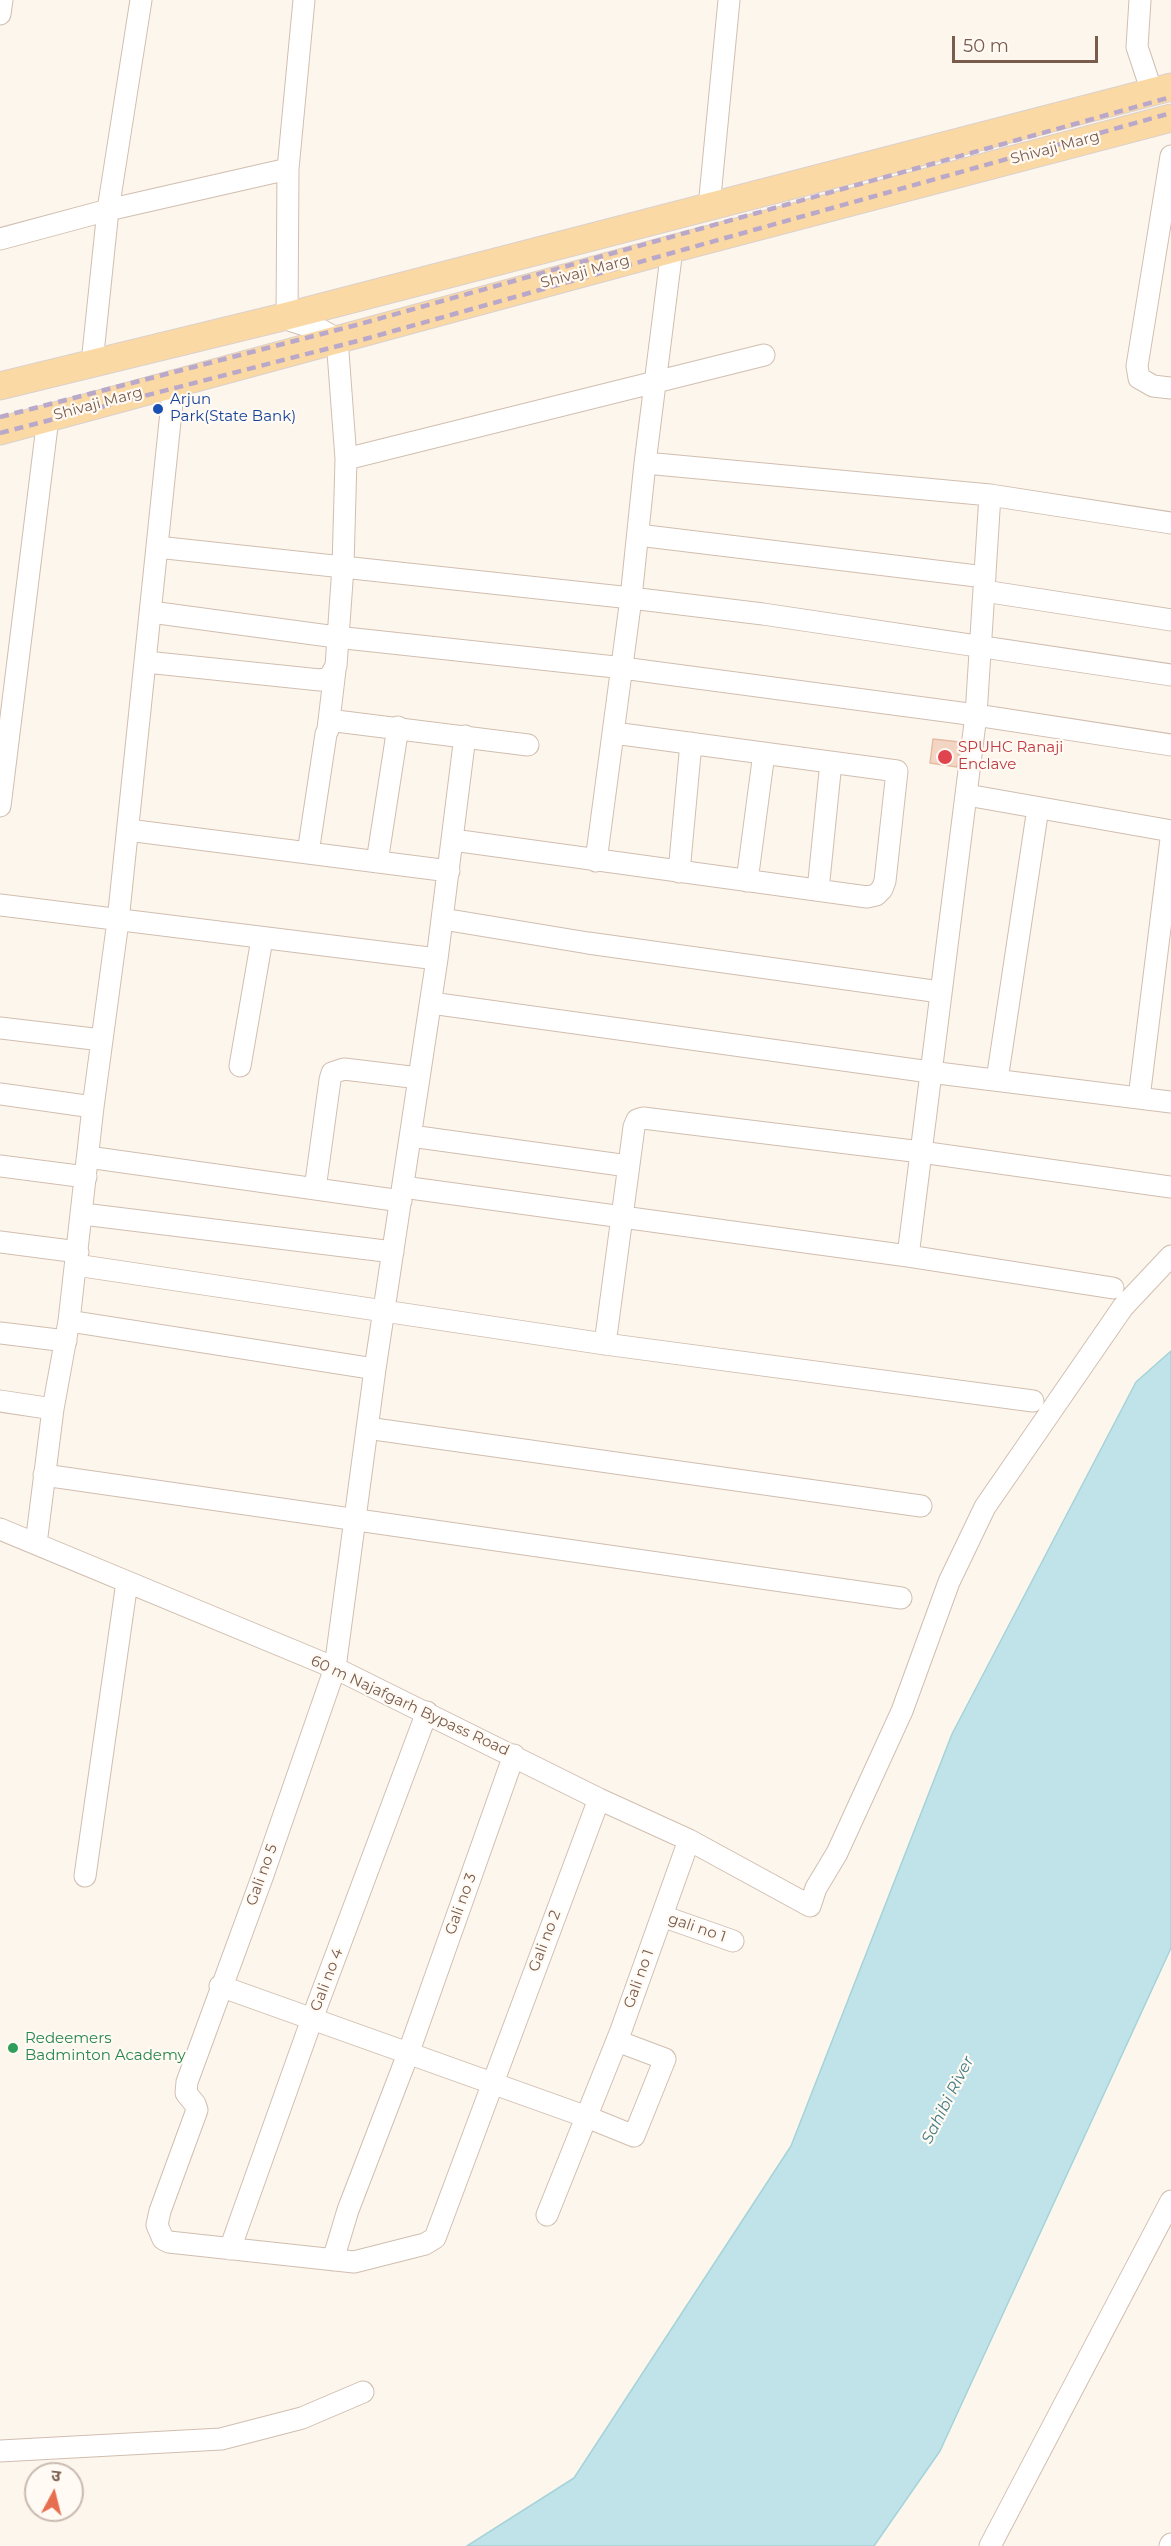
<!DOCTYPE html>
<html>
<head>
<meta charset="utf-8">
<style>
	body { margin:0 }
	#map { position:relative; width:1171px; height:2546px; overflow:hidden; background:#fdf6ec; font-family:Montserrat,"Noto Sans Devanagari",sans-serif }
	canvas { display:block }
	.north { position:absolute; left:24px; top:2462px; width:60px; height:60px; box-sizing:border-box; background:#fffaf3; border:2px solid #cabbb1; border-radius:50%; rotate:7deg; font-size:16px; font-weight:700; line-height:24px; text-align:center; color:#7a5c4d }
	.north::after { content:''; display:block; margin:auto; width:21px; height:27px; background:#e76f51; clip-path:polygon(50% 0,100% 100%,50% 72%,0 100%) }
	.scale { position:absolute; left:952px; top:36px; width:146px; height:27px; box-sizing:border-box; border:3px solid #7a5c4d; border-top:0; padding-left:8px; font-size:18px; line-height:21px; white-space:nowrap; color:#7a5c4d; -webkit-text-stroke:4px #fffaf3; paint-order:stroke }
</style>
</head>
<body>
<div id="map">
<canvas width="1171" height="2546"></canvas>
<div class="north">उ</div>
<div class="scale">50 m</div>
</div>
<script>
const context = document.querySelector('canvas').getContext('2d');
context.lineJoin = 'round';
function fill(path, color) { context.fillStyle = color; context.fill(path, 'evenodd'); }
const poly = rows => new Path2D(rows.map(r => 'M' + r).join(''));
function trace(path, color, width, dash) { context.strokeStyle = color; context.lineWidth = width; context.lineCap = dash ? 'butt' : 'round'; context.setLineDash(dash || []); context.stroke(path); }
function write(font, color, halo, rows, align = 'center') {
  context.font = font + ' Montserrat,sans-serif'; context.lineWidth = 4.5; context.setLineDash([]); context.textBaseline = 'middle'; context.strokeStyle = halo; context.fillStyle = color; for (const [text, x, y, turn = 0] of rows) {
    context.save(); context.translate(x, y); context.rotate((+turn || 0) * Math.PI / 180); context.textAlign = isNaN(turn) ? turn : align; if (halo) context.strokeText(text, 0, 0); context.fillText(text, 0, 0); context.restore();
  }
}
const water = poly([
	[1171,1351,1171,1948,940,2451,874,2546,467,2546,574,2478,791,2146,952,1734,1136,1382,1171,1351]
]);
const building = poly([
	[933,739,960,742,957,767,930,763,933,739]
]);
const minor = poly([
	[1140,0,1137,47,1152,92],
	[0,14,2,0],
	[1171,156,1137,366,1139,378,1153,386,1171,388],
	[709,207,729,0],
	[0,239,108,210,288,169],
	[92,363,108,210,141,0],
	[346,459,764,355],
	[645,463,990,495,1171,523],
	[638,535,985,577],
	[157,547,631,598,763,614,1171,675],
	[984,591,1171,620],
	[151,612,336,637,615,667,976,715,1171,745],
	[146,662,320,680,329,678,336,666,343,567,346,459,337,339,321,330,292,321,287,316,288,169,304,0],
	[328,729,335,670],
	[465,736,437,959,375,1369,335,1668,263,1875,187,2082,186,2093,195,2104,197,2110,160,2211,157,2225,163,2239,169,2242,354,2262,425,2244,435,2238,599,1799],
	[967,795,1171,831],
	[0,806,48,418],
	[128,830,449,871],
	[453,840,867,897,876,895,882,889,885,881,897,771,614,733],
	[308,853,326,734,330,725,336,721,528,745],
	[596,861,631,598,645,463,672,249],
	[377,862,398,727],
	[679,872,691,743],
	[747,881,764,753],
	[818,890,831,762],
	[0,905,437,959],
	[443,919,588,943,940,992],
	[431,1003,930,1072,1171,1102],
	[0,1028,102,1040],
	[240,1066,262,939],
	[997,1080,1038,808],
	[0,1094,93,1107],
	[1139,1098,1171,839],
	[411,1136,628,1166],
	[88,1157,401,1201],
	[0,1166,86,1177],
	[403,1187,908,1256,1113,1288],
	[315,1189,330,1080,332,1073,344,1069,419,1078],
	[83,1214,393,1252],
	[0,1242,78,1252],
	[908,1256,976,715,990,495],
	[76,1265,605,1344,1033,1401],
	[69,1321,375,1369],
	[0,1333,66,1341],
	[605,1344,634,1127,637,1120,643,1118,921,1152,1171,1187],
	[0,1401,53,1409],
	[367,1428,921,1506],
	[44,1475,901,1598],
	[0,1529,335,1668,599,1799,689,1840,810,1906,816,1888,837,1853,902,1711,949,1582,985,1507,1123,1307,1171,1256],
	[36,1544,53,1409,69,1321,93,1107,118,921,174,383],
	[85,1876,127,1582],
	[662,1916,733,1941],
	[220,1986,587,2117,634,2136,665,2059,617,2041],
	[547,2215,620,2033,689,1840],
	[230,2249,312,2019,427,1712],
	[333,2260,348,2210,408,2054,514,1755],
	[0,2451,221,2439,302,2418,363,2392],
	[990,2546,1171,2201],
	[1170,2546,1171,2544]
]);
const major = poly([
	[0,386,287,316,1171,87],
	[0,431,672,249,1171,118]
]);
const rail = poly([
	[0,417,360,324,1171,97],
	[0,433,365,339,1171,113]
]);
const markers = [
	[158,409,6,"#1a4fb4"],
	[945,757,8,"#e0444e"],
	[13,2048,6,"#2e9e5b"]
];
const streetNames = [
	["Shivaji Marg",1055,148,-15],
	["Shivaji Marg",585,272,-15],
	["Shivaji Marg",98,404,-15],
	["60 m Najafgarh Bypass Road",410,1706,25],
	["Gali no 5",262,1875,-70],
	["Gali no 3",461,1904,-70],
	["gali no 1",697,1928,19],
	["Gali no 2",545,1941,-69],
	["Gali no 1",639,1979,-70],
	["Gali no 4",327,1980,-69]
];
const transitNames = [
	["Arjun",170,400],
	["Park(State Bank)",170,417]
];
const healthNames = [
	["SPUHC Ranaji",958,748],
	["Enclave",958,765]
];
const leisureNames = [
	["Redeemers",25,2039],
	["Badminton Academy",25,2056]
];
const waterNames = [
	["Sahibi River",948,2100,-63]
];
fill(water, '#bfe3e8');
trace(water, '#a5d3da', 1.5);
fill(building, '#f3d5c3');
trace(building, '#e6bba3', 1.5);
trace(minor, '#d1beb0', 23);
trace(major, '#dad1cd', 29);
trace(minor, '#fff', 21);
trace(major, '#fbd9a5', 27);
trace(rail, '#b9a8c9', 4.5, [9, 6]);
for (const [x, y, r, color] of markers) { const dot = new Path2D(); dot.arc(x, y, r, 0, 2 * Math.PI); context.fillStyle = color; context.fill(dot); trace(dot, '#fffaf3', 2); }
write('15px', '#7a5c4d', '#fffaf3', streetNames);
write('15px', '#164399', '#fffaf3', transitNames, 'left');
write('15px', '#be3a42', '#fffaf3', healthNames, 'left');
write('15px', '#27864d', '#fffaf3', leisureNames, 'left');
write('italic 16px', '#437c86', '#fffaf3', waterNames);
</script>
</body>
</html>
